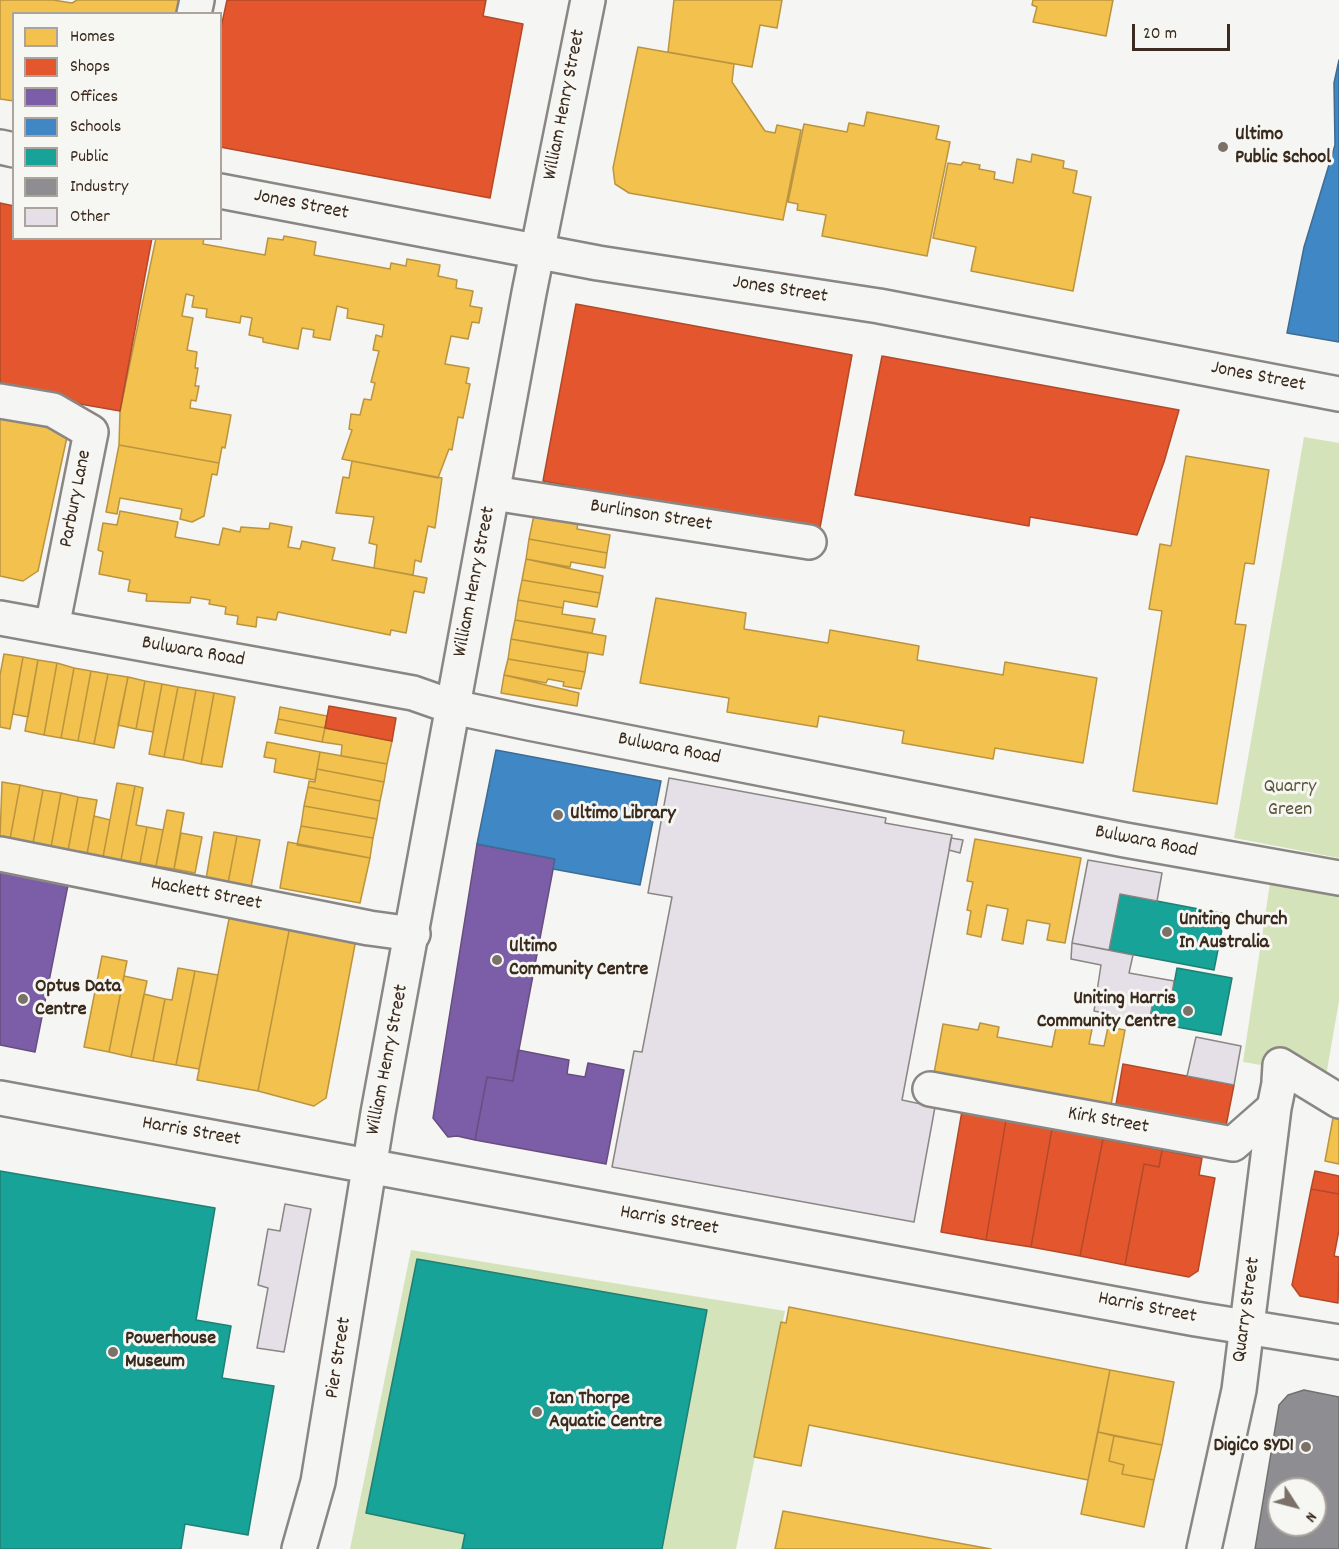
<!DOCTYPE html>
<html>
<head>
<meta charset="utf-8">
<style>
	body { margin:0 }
	#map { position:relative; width:1339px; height:1549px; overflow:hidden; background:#f5f5f3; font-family:Dekko,sans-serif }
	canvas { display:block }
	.legend { position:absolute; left:12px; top:12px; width:210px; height:228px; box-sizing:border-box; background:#f6f6f2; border:2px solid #aba49d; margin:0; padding:8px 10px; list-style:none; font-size:18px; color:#3b2a1e }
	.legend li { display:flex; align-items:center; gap:12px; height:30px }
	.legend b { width:30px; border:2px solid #aba49d }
	.north { position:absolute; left:1267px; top:1477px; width:60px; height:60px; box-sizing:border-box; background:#f6f6f2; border:2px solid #aba49d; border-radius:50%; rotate:126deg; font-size:16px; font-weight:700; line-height:24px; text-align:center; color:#3b2a1e }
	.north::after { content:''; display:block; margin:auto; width:21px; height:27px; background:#7c7169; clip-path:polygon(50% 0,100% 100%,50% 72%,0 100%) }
	.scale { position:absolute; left:1132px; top:24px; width:98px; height:27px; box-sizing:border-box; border:3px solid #3b2a1e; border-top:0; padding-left:8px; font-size:18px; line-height:21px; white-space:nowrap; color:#3b2a1e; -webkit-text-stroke:4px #f6f6f2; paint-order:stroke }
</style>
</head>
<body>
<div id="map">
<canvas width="1339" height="1549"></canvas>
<ul class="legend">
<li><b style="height:16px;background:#f2c14e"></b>Homes</li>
<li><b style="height:16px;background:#e4572e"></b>Shops</li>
<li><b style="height:16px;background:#7b5ea7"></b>Offices</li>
<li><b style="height:16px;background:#3f88c5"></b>Schools</li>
<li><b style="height:16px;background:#17a398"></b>Public</li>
<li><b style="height:16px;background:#8d8d92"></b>Industry</li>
<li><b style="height:16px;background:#e5e0e8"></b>Other</li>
</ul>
<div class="north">N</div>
<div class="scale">20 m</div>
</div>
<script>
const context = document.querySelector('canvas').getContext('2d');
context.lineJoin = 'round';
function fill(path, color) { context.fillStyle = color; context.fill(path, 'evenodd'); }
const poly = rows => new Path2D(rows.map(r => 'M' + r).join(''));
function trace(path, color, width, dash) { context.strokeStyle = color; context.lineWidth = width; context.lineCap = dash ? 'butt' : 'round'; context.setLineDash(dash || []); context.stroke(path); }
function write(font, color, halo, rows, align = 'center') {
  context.font = font + ' Dekko,sans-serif'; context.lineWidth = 6; context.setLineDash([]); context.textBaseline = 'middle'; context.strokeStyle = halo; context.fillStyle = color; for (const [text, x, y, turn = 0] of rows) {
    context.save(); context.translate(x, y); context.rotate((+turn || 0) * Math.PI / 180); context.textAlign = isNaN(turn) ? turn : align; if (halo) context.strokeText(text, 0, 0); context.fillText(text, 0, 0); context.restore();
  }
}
const green = poly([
	[1304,437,1339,443,1339,858,1234,838],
	[1270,883,1339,896,1339,1001,1326,1076,1243,1062],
	[411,1250,785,1311,736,1549,350,1549]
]);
const homes = poly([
	[0,0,53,0,72,3,77,0,181,0,179,14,14,14,14,101,0,99,0,0],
	[674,0,782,0,777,28,760,25,752,67,668,52,674,0],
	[1033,0,1113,0,1106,36,1033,22,1037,7,1032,5,1033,0],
	[638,47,734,64,732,82,765,131,775,133,777,125,801,130,783,220,629,193,615,184,613,168,638,47],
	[867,112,939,126,936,139,950,142,927,256,822,236,826,215,797,210,798,204,788,202,804,124,847,132,849,123,864,126,867,112],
	[1032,154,1064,161,1063,168,1077,171,1073,193,1091,197,1073,291,971,271,976,247,933,238,948,163,961,165,963,162,980,165,979,169,995,172,994,179,1013,183,1017,159,1031,162,1032,154],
	[284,236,316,242,314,255,390,269,391,263,406,266,407,259,440,265,438,276,457,280,456,288,473,291,470,306,482,308,479,323,472,322,468,339,451,336,445,364,469,368,466,383,470,384,463,418,458,417,452,450,449,449,438,478,342,459,352,430,349,429,351,414,360,415,364,399,371,400,375,383,371,382,379,351,373,350,376,335,382,337,384,325,347,318,348,309,337,306,330,340,313,337,314,330,302,328,298,349,263,342,263,338,249,335,252,318,241,316,240,323,206,317,207,309,192,307,194,296,186,294,182,316,193,318,187,350,197,352,195,368,198,368,195,386,199,386,196,401,191,400,190,408,231,415,225,448,222,447,219,463,119,445,120,411,156,238,204,238,203,244,265,255,268,238,283,240,284,236],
	[0,413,59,424,67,437,38,571,23,581,0,576,0,413],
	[119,445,219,463,217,475,212,474,204,516,192,522,180,519,182,509,120,498,117,514,106,512,119,445],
	[1186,456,1269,470,1254,564,1245,563,1235,624,1246,625,1217,804,1133,791,1162,611,1149,609,1160,544,1171,546,1186,456],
	[352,461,442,478,435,528,428,526,421,562,415,560,413,575,374,568,377,545,369,543,374,517,336,513,343,477,349,478,352,461],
	[120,511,178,522,175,537,219,545,223,528,240,532,241,527,269,529,270,523,292,527,288,547,300,549,302,541,335,548,332,560,427,578,424,593,414,591,406,633,391,630,390,635,278,612,276,620,257,617,256,627,237,624,238,616,225,614,226,607,209,604,210,600,191,597,190,603,146,601,147,594,128,591,130,580,99,574,103,552,98,550,103,523,117,525,120,511],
	[534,515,578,523,577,529,610,535,607,553,529,539,534,515],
	[529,539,607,553,605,568,571,562,570,567,526,559,529,539],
	[526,559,603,576,600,593,522,580,526,559],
	[522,580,600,593,597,607,564,601,563,608,518,600,522,580],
	[656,598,746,613,744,629,828,643,830,630,919,646,917,660,1003,675,1005,662,1097,678,1083,763,995,748,993,759,902,743,904,731,819,716,817,727,727,712,729,698,640,683,656,598],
	[518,600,563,608,562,614,595,619,592,633,515,620,518,600],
	[515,620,606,636,603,655,511,639,515,620],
	[511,639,588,653,585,672,508,659,511,639],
	[4,654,23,657,10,729,0,727,0,675,4,654],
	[23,657,38,660,28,717,13,714,23,657],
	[508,659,585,672,581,689,563,686,564,682,548,679,546,683,504,675,508,659],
	[38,660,57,663,44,735,25,731,38,660],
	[57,663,74,668,61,738,44,735,57,663],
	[74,668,91,671,78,741,61,738,74,668],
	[91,671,108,674,94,744,78,741,91,671],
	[108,674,128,677,114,748,94,744,108,674],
	[504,675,579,693,577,706,501,693,504,675],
	[128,677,145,681,136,729,118,725,128,677],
	[145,681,162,684,153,732,136,729,145,681],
	[162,684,178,687,164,757,149,754,162,684],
	[178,687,196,690,183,760,164,757,178,687],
	[196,690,214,693,201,764,183,760,196,690],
	[214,693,235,697,222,767,201,764,214,693],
	[280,707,327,716,325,728,278,719,280,707],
	[278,719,325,728,322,742,275,733,278,719],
	[325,728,392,741,387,764,341,756,342,745,322,742,325,728],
	[267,742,320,752,315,780,274,772,276,759,264,757,267,742],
	[320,752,387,764,384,782,317,769,320,752],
	[317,769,384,782,380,801,308,787,309,781,315,782,317,769],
	[2,782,20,785,10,839,0,837,2,782],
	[117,783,135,786,121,860,103,857,117,783],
	[20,785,43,790,33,843,10,839,20,785],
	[135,786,143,788,136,825,147,827,140,863,121,860,135,786],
	[308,787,380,801,377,819,304,806,308,787],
	[43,790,61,793,51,847,33,843,43,790],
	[61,793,78,797,68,851,51,847,61,793],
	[78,797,97,800,87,854,68,851,78,797],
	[304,806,377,819,373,838,301,826,304,806],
	[167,810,184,813,174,869,156,866,167,810],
	[94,816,110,820,103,857,87,854,94,816],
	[301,826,373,838,370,858,297,845,301,826],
	[147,827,163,830,156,866,140,863,147,827],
	[214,832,237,836,228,883,206,879,214,832],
	[181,833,202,837,195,873,174,869,181,833],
	[237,836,260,840,251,887,228,883,237,836],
	[975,839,1081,858,1065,943,1047,940,1050,924,1027,920,1023,944,1002,940,1008,909,987,905,981,937,967,934,971,911,967,910,973,882,967,881,975,839],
	[288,842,370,858,360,903,280,888,288,842],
	[230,914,290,926,258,1091,197,1080,230,914],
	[290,926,357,934,326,1098,314,1106,258,1091,290,926],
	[102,956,127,961,109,1052,84,1047,102,956],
	[178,968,195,971,176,1065,153,1061,165,999,172,1000,178,968],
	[195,971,218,975,199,1069,176,1065,195,971],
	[124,976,147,981,131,1057,109,1052,124,976],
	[144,994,165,999,153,1061,131,1057,144,994],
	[1058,1018,1093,1024,1089,1044,1104,1046,1108,1027,1125,1030,1110,1110,933,1079,943,1024,978,1030,980,1023,999,1027,997,1037,1052,1047,1058,1018],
	[1333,1118,1339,1119,1339,1164,1325,1161,1333,1118],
	[789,1307,1110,1370,1088,1480,809,1425,801,1466,754,1457,781,1322,786,1323,789,1307],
	[1110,1370,1174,1382,1162,1445,1098,1432,1110,1370],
	[1098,1432,1114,1436,1109,1461,1124,1465,1122,1474,1154,1480,1144,1527,1081,1514,1098,1432],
	[1114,1436,1162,1445,1154,1480,1122,1474,1124,1465,1109,1461,1114,1436],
	[783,1511,991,1549,775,1549,783,1511]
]);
const shops = poly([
	[227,0,486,0,483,16,523,24,490,198,220,147,220,32,227,0],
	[0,203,14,206,14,238,152,238,120,411,0,390,0,203],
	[576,304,852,355,819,533,543,481,576,304],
	[882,356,1179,410,1164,462,1137,535,1030,517,1029,526,855,495,882,356],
	[329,706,396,718,392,741,325,728,329,706],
	[1123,1064,1234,1085,1225,1131,1115,1110,1123,1064],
	[962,1111,1006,1120,986,1240,941,1232,962,1111],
	[1006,1120,1052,1129,1031,1247,986,1240,1006,1120],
	[1052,1129,1103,1139,1080,1256,1031,1247,1052,1129],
	[1103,1139,1162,1150,1159,1167,1144,1164,1125,1265,1080,1256,1103,1139],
	[1162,1150,1202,1158,1199,1175,1215,1178,1198,1271,1189,1277,1125,1265,1144,1164,1159,1167,1162,1150],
	[1315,1171,1339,1176,1339,1194,1311,1189,1315,1171],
	[1311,1189,1339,1194,1339,1230,1334,1256,1339,1257,1338,1303,1300,1296,1292,1285,1311,1189]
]);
const offices = poly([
	[477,844,555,859,513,1081,487,1077,475,1140,457,1136,448,1137,433,1118,477,844],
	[0,872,68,885,35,1052,0,1045,0,872],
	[518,1050,569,1060,567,1074,585,1077,588,1063,624,1070,606,1164,475,1140,487,1077,513,1081,518,1050]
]);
const schools = poly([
	[1339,60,1339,342,1287,333,1304,247,1335,145,1334,83,1339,60],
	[496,750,661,781,640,885,553,869,555,859,477,844,496,750]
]);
const public = poly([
	[1120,894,1225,914,1214,970,1109,950,1120,894],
	[1177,968,1232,978,1221,1035,1149,1022,1154,996,1171,1000,1177,968],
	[0,1171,215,1208,196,1320,231,1326,222,1378,274,1386,248,1535,185,1524,181,1549,0,1549,0,1171],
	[417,1259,707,1310,662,1549,462,1549,465,1534,366,1513,417,1259]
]);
const industry = poly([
	[1304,1390,1339,1397,1339,1549,1255,1549,1279,1405,1288,1395,1304,1390],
	[1279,1489,1315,1489,1315,1525,1279,1525,1279,1489]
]);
const building = poly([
	[669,778,886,818,885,823,952,835,902,1100,935,1107,914,1222,612,1167,634,1051,642,1052,672,897,648,893,669,778],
	[951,838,963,840,960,853,949,850,951,838],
	[1088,860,1162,873,1157,901,1120,894,1109,950,1072,943,1088,860],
	[1072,943,1133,955,1129,973,1174,981,1171,1000,1154,996,1149,1022,1094,1011,1101,965,1071,959,1072,943],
	[1196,1037,1241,1046,1234,1085,1187,1076,1196,1037],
	[285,1204,311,1209,284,1352,257,1348,268,1288,258,1285,268,1229,280,1231,285,1204]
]);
const minor = poly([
	[194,14,197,0],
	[0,147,14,150],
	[220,191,598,263,879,306,1339,394],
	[0,401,53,410,91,432,52,627],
	[493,493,809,542],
	[0,618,413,693,453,707,529,723,1125,840,1339,878],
	[0,854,369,928,413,934],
	[1279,1081,1280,1065,1339,1101],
	[930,1089,1233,1144,1274,1108],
	[1204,1549,1239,1390,1274,1108,1282,1069]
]);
const major = poly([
	[0,1098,1196,1319,1339,1342],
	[299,1549,318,1482,378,1113,529,293,588,0]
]);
const markers = [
	[1223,147,6,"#7c7169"],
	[558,815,6,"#7c7169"],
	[1167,932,6,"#7c7169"],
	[497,960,6,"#7c7169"],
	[23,999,6,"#7c7169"],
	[1188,1011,6,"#7c7169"],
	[113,1352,6,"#7c7169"],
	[537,1412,6,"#7c7169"],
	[1306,1447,6,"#7c7169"]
];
const streetNames = [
	["William Henry Street",566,105,-79],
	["Jones Street",301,206,11],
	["Jones Street",780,291,9],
	["Jones Street",1258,378,11],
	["Parbury Lane",77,499,-79],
	["Burlinson Street",651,517,9],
	["William Henry Street",476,582,-79],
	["Bulwara Road",193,653,10],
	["Bulwara Road",669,750,11],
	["Bulwara Road",1146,843,11],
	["Hackett Street",206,895,11],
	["William Henry Street",389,1060,-79],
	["Kirk Street",1108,1122,10],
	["Harris Street",191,1133,10],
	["Harris Street",669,1222,10],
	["Harris Street",1147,1309,11],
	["Quarry Street",1248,1310,-82],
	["Pier Street",340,1358,-81]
];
const poiNames = [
	["Ultimo",1235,136],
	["Public School",1235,159],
	["Ultimo Library",570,815],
	["Uniting Church",1179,921],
	["In Australia",1179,944],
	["Ultimo",509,948],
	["Community Centre",509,971],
	["Optus Data",35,988],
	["Centre",35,1011],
	["Uniting Harris",1176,1000,"right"],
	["Community Centre",1176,1023,"right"],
	["Powerhouse",125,1340],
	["Museum",125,1363],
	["Ian Thorpe",549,1400],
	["Aquatic Centre",549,1423],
	["DigiCo SYD1",1294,1447,"right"]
];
const parkNames = [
	["Quarry",1290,788],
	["Green",1290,811]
];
fill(green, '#d5e3ba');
fill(homes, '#f2c14e');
trace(homes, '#bb9440', 1.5);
fill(shops, '#e4572e');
trace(shops, '#b14a29', 1.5);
fill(offices, '#7b5ea7');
trace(offices, '#684e7e', 1.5);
fill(schools, '#3f88c5');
trace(schools, '#3e6c93', 1.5);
fill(public, '#17a398');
trace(public, '#227f73', 1.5);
fill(industry, '#8d8d92');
trace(industry, '#746f6f', 1.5);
fill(building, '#e5e0e8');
trace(building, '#8a8683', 1.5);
trace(minor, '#8a8683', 38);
trace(major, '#8a8683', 38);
trace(minor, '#f5f5f3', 33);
trace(major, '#f5f5f3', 33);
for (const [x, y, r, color] of markers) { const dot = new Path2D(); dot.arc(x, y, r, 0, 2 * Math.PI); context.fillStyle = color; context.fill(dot); trace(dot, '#f6f6f2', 2); }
write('20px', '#3b2a1e', '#f6f6f2', streetNames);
write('bold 20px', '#3b2a1e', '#f6f6f2', poiNames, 'left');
write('20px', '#5b553a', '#f6f6f2', parkNames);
</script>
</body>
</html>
